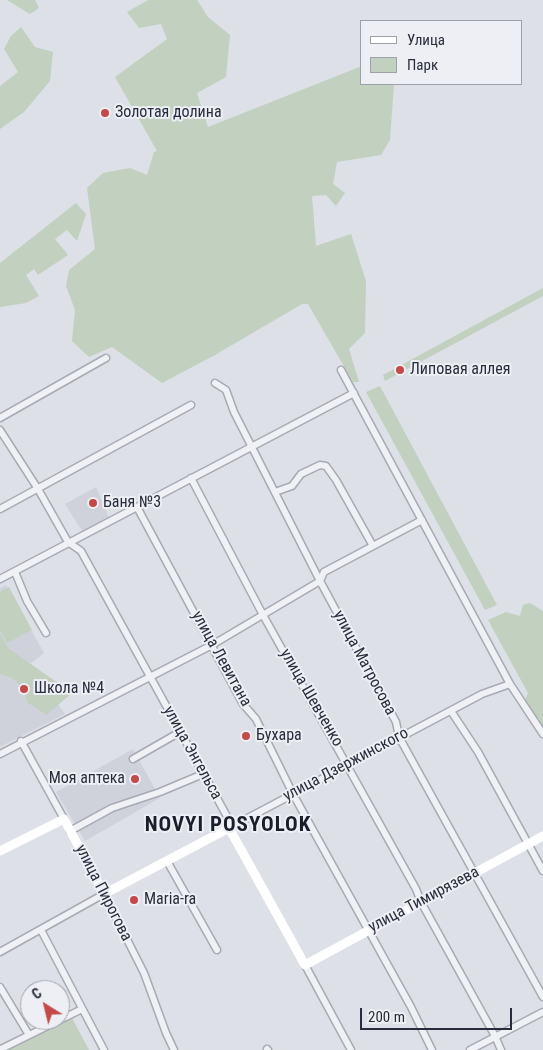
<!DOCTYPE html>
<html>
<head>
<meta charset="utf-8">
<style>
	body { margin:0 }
	#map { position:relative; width:543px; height:1050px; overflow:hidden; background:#dde0e6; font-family:"Roboto Condensed",sans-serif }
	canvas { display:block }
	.legend { position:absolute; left:360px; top:20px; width:162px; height:65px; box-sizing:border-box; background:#edeff4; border:1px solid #9ea1aa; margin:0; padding:6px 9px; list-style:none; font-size:15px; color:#282c3c }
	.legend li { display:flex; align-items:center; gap:10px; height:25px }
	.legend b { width:25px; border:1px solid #9ea1aa }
	.north { position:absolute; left:20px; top:980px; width:50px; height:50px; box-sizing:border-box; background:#edeff4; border:1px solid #9ea1aa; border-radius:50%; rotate:324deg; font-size:14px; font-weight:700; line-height:20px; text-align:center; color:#282c3c }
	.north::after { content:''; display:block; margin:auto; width:18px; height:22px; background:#c44a49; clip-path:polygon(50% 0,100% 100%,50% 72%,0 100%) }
	.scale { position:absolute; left:360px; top:1008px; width:152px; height:22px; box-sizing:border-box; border:2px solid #282c3c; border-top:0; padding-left:6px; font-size:15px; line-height:18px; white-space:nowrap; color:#282c3c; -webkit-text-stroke:4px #edeff4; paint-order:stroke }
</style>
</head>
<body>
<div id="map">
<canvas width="543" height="1050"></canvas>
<ul class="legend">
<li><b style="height:6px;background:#fff"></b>Улица</li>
<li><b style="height:14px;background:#c1d0bf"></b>Парк</li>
</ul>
<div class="north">С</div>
<div class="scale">200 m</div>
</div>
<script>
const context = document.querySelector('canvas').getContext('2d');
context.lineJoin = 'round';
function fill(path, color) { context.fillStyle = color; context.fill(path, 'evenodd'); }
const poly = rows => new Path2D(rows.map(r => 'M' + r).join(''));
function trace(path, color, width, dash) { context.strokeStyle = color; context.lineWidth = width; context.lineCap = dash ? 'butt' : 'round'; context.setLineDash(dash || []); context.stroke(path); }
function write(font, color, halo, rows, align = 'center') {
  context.font = font + ' "Roboto Condensed",sans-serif'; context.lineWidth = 4; context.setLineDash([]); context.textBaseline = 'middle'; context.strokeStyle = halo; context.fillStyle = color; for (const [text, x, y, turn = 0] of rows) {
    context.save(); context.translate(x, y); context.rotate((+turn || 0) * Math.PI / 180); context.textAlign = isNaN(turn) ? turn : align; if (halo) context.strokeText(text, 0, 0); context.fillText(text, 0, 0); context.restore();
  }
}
const built = poly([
	[96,487,109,518,84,534,65,504],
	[6,585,44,653,30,664,65,714,0,747,0,588],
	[133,749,160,798,85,841,56,792]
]);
const green = poly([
	[7,0,35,0,39,8,30,14],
	[148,0,197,0,208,17,230,35,226,77,197,93,208,127,362,66,362,84,394,84,390,140,381,155,337,162,333,184,345,193,336,206,326,195,312,196,316,246,351,234,366,281,365,333,349,349,359,382,353,382,308,304,302,304,215,355,162,383,112,347,89,357,72,341,75,310,66,286,69,270,95,249,87,188,103,173,130,168,147,175,154,152,157,151,115,77,167,39,161,24,139,28,127,12],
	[21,27,35,47,53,52,50,81,24,112,0,129,0,86,18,72,4,49,11,36],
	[76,203,86,214,77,241,67,230,55,239,68,255,38,275,34,269,26,275,39,296,26,303,0,307,0,263],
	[543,288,543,296,385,381,383,375],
	[380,386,497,605,485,610,366,392],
	[9,587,32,630,7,643,0,630,0,592],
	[530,603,543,611,543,728,525,700,528,693,488,620,506,612,520,616,523,605],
	[0,633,8,648,72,693,46,715,27,702,24,689,12,678,0,674],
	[71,1016,89,1050,2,1050]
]);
const street = poly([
	[341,370,510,684,543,734],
	[215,383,226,390,234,412,320,581,396,722,399,737,543,997],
	[0,418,106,358],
	[0,430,38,489,68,542,81,551,229,820,229,828,482,694,510,684],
	[191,478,263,615,416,889,421,902,495,1036,501,1050],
	[275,492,292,486,301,474,320,465,326,466,336,480,373,546],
	[137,507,243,704,256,719,293,794,411,1007,432,1050],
	[0,509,191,405],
	[15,572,27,601,46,633],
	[0,579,354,393],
	[451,711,478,752,543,871],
	[21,741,64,819],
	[0,754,212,645,320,581,324,572,422,520],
	[133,759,180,732],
	[70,831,112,808,160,792,203,774],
	[167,861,217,950],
	[41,930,104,1050],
	[0,952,104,894,144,973,166,1033,174,1050],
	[305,965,351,1050],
	[0,987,29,1035],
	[1,1049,82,1009],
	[267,1049,268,1050],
	[470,1050,543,1012]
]);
const secondary = poly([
	[0,851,64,819,104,894,229,828,305,965,543,836]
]);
const markers = [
	[105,113,5,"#c44a49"],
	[400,370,5,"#c44a49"],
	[93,503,5,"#c44a49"],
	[24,689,5,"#c44a49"],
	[246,736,5,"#c44a49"],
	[135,779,5,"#c44a49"],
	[134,900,5,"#c44a49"]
];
const poiNames = [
	["Золотая долина",115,113],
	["Липовая аллея",410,370],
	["Баня №3",103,503],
	["Школа №4",34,689],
	["Бухара",256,736],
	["Моя аптека",125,779,"right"],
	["Maria-ra",144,900]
];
const streetNames = [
	["улица Левитана",221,659,61],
	["улица Матросова",364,663,62],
	["улица Шевченко",311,698,60],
	["улица Энгельса",192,753,61],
	["улица Дзержинского",346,765,-28],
	["улица Пирогова",103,893,63],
	["улица Тимирязева",424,900,-28]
];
const districtNames = [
	["NOVYI POSYOLOK",228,826]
];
fill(built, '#d0d2db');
fill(green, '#c1d0bf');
trace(street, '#a7aab3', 9);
trace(street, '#f0f1f5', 6);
trace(secondary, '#fff', 9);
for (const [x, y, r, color] of markers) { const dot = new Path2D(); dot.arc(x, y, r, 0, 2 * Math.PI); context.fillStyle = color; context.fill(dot); trace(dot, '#edeff4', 2); }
write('16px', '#282c3c', '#edeff4', poiNames, 'left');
write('16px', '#282c3c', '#edeff4', streetNames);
context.letterSpacing = '1px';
write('bold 21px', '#1a1e2c', '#edeff4', districtNames);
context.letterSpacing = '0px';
</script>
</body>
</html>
